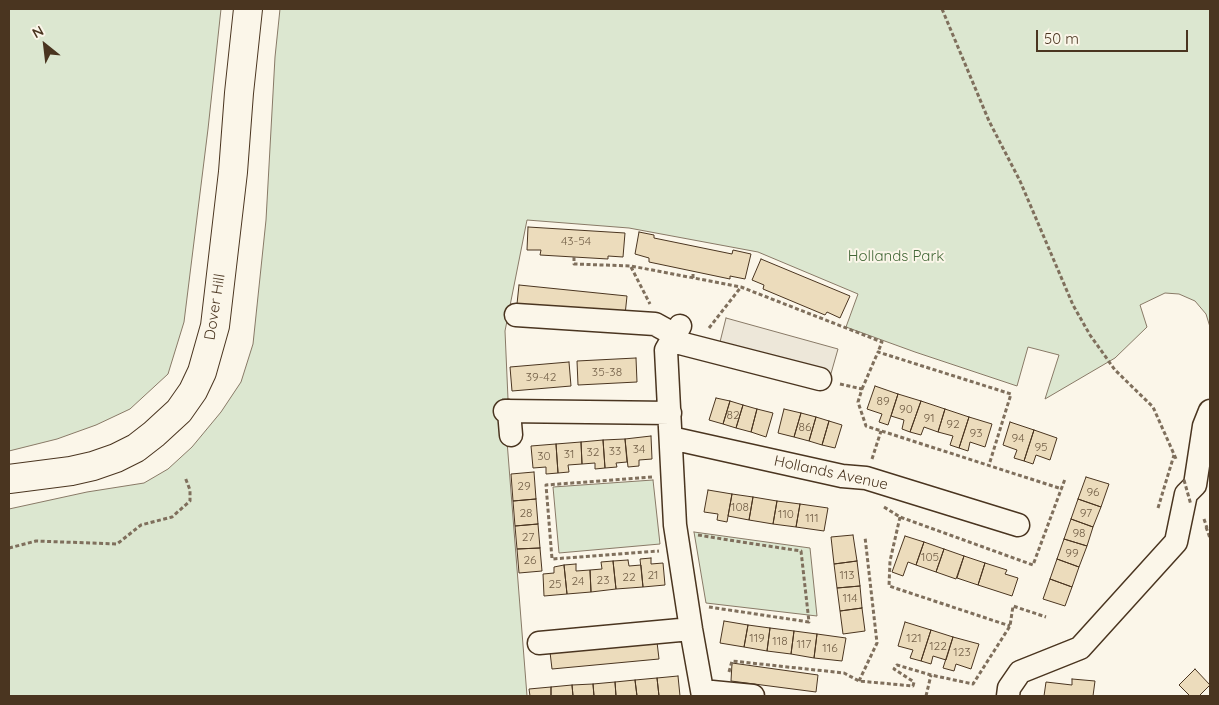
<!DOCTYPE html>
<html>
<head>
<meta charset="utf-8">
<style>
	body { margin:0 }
	#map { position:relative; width:1219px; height:705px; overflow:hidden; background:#fbf6e9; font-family:Quicksand,sans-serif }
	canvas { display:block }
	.frame { position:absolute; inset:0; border:10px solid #4a3520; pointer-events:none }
	.north { position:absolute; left:20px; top:20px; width:50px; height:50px; -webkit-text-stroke:4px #fbf6e9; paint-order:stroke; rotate:331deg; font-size:14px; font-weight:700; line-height:20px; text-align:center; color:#4a3520 }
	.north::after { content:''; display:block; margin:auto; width:18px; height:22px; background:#4a3520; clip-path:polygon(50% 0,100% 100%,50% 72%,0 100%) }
	.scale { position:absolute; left:1036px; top:30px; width:152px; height:22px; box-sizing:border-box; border:2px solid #4a3520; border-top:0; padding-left:6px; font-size:15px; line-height:18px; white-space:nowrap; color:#4a3520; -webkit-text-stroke:4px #fbf6e9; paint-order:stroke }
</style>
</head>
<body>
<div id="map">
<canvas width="1219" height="705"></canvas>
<div class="frame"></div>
<div class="north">N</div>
<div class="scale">50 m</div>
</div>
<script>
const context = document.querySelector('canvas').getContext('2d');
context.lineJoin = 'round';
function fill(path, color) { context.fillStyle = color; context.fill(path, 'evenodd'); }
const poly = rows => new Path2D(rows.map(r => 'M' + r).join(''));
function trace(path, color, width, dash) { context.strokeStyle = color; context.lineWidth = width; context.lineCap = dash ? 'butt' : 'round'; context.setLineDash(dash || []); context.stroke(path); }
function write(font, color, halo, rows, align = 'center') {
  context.font = font + ' Quicksand,sans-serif'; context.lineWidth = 4; context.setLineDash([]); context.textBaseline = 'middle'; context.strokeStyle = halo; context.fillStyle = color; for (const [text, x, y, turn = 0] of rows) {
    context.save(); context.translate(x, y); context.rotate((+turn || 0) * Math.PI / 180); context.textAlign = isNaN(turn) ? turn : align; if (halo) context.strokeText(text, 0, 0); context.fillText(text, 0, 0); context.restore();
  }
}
const green = poly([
	[9,9,221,9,208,129,184,322,168,374,130,409,96,425,57,439,9,451,9,9],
	[280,9,1210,9,1210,327,1206,314,1195,301,1179,294,1165,293,1140,305,1147,327,1115,358,1045,399,1059,355,1028,347,1017,386,915,352,846,327,858,294,758,252,629,228,527,220,505,331,508,399,502,399,507,441,527,696,9,696,9,509,87,492,144,483,168,469,192,447,221,412,241,382,253,344,266,220,275,57,280,9],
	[653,480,660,544,559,553,553,487,653,480],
	[694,532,810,548,817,616,706,603,694,532]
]);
const parking = poly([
	[726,318,838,349,828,384,717,354,726,318]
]);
const building = poly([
	[528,227,625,233,623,257,608,256,608,259,540,255,541,250,527,250,528,227],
	[639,232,654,235,654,238,732,254,733,250,751,254,745,279,730,276,730,279,649,262,649,258,635,254,639,232],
	[761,259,850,296,840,318,827,312,825,315,763,289,764,285,752,280,761,259],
	[519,285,627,296,625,315,517,304,519,285],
	[636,358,637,382,578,385,577,361,636,358],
	[569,362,571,386,512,391,510,367,569,362],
	[875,386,898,394,888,425,879,422,882,414,867,409,875,386],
	[898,394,921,401,910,432,902,429,904,420,891,416,898,394],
	[716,398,730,401,723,424,709,420,716,398],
	[730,401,743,405,736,428,723,424,730,401],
	[921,401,945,409,938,432,924,427,921,435,910,432,921,401],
	[743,405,757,409,751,432,736,428,743,405],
	[757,409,773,413,766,437,751,432,757,409],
	[784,409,801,413,794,437,778,433,784,409],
	[945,409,969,417,959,448,950,445,953,436,938,432,945,409],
	[801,413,816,417,809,441,794,437,801,413],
	[816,417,829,421,822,445,809,441,816,417],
	[969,417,992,424,985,447,970,442,968,451,959,448,969,417],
	[829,421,842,425,835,448,822,445,829,421],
	[1010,422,1034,430,1024,461,1014,458,1017,450,1003,445,1010,422],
	[1034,430,1057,438,1050,460,1036,455,1033,464,1024,461,1034,430],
	[651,436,652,459,639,460,639,466,628,467,625,439,651,436],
	[625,439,627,462,616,463,617,467,605,468,603,440,625,439],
	[603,440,605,468,595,469,595,463,582,464,581,442,603,440],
	[581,442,582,464,568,465,569,472,558,473,556,444,581,442],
	[556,444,558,473,546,474,546,467,533,468,531,446,556,444],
	[534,472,536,499,513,501,511,474,534,472],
	[1086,477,1109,484,1101,507,1078,499,1086,477],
	[708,490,732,494,727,522,717,520,718,514,704,512,708,490],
	[732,494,753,497,749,520,728,516,732,494],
	[753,497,777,501,773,524,749,520,753,497],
	[536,499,538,524,515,526,513,501,536,499],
	[1078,499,1101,507,1093,527,1071,519,1078,499],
	[777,501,800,504,796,527,773,524,777,501],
	[800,504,828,508,824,531,796,527,800,504],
	[1071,519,1093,527,1087,546,1064,539,1071,519],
	[538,524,540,548,517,549,515,526,538,524],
	[853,535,857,561,834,564,831,537,853,535],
	[905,536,924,542,916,565,908,562,903,576,892,572,905,536],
	[1064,539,1087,546,1079,567,1057,559,1064,539],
	[924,542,944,549,936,572,916,565,924,542],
	[540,548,542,571,519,573,517,549,540,548],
	[944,549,964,556,956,579,936,572,944,549],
	[964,556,985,563,978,585,957,578,964,556],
	[651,558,651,564,663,563,665,585,643,587,640,559,651,558],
	[1057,559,1079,567,1072,587,1050,579,1057,559],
	[628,560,629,566,641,565,643,587,616,589,613,561,628,560],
	[613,561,616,589,591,592,590,570,602,569,601,562,613,561],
	[857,561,860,586,837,588,834,564,857,561],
	[985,563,1007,570,1005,574,1018,578,1012,596,978,585,985,563],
	[576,564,576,571,590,570,591,592,567,594,564,565,576,564],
	[564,565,567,594,544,596,543,574,554,573,554,567,564,565],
	[1050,579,1072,587,1065,606,1043,599,1050,579],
	[860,586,862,608,840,611,837,588,860,586],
	[862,608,865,631,843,634,840,611,862,608],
	[724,621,748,625,744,647,720,643,724,621],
	[905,622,931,630,921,661,910,658,913,650,898,646,905,622],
	[748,625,770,628,767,651,744,647,748,625],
	[770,628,794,631,791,654,767,651,770,628],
	[931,630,953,637,946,660,933,656,931,664,921,661,931,630],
	[794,631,817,634,814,658,791,654,794,631],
	[817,634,846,638,842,661,814,658,817,634],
	[953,637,979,644,971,669,956,664,954,671,943,668,953,637],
	[657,642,659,659,552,669,550,652,657,642],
	[732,663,818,675,816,692,731,681,732,663],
	[1195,669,1210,685,1199,696,1190,696,1179,685,1195,669],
	[678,676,680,696,659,696,657,678,678,676],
	[657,678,659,696,637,696,635,680,657,678],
	[1072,679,1095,681,1093,696,1044,696,1046,682,1072,685,1072,679],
	[635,680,637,696,616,696,615,682,635,680],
	[615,682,616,696,594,696,593,684,615,682],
	[593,684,594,696,573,696,572,685,593,684],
	[572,685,573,696,551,696,551,687,572,685],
	[551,687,551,696,530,696,529,689,551,687]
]);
const path = poly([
	[942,9,989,121,1020,181,1073,305,1090,335,1115,370,1153,407,1177,461],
	[574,257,574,264,631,266,741,287,882,342,878,352],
	[631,267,650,304],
	[693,278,693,272],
	[709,328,741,287],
	[840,384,862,389,858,402,866,426,1062,489],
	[862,389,878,352,1011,394,989,465],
	[872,459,881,431],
	[652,477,546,485,552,559,659,551],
	[884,507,900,517,1033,565,1065,479],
	[1158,508,1174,455],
	[900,517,890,561,889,586,1010,626],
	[1204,519,1207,528],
	[1206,527,1210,538],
	[698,535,735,541,801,551,809,622,709,607],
	[9,548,36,541,117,544,141,525,172,517,190,501,190,490,185,477],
	[729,672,732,661,844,673,859,681,913,686,914,682,894,669,897,665,931,675,973,684,1010,626,1013,606,1046,617],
	[859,681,877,643,865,537],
	[926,696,931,675]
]);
const minor = poly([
	[516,315,655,324,675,335],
	[680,326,666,350,675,525,691,629,703,696],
	[672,341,820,379],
	[505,411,670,413],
	[509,411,511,435],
	[671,438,842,476,866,478,1018,525],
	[539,643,691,629],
	[702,691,753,696],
	[1008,696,1009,688,1020,672,1080,648,1176,542,1186,494,1195,485,1204,426,1210,411]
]);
const major = poly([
	[9,479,71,471,93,466,116,458,136,448,154,434,179,411,193,391,202,372,215,326,233,172,239,93,248,9]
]);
const pathBridge = poly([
	[1184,480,1191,505]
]);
const numberNames = [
	["43-54",576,241],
	["35-38",607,372],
	["39-42",541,377],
	["89",883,401],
	["90",906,409],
	["82",733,415],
	["91",929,418],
	["92",953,424],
	["86",805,427],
	["93",976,433],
	["94",1018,438],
	["95",1041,447],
	["34",639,449],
	["33",615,451],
	["32",593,452],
	["31",569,454],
	["30",544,456],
	["29",524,486],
	["96",1093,492],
	["108",740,507],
	["28",526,513],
	["97",1086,513],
	["110",786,514],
	["111",812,518],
	["98",1079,533],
	["27",528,537],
	["99",1072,553],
	["105",930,557],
	["26",530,560],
	["21",653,575],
	["113",847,575],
	["22",629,577],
	["23",603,580],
	["24",578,581],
	["25",555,584],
	["114",850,598],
	["119",757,638],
	["121",914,638],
	["118",780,641],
	["117",804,644],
	["122",938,646],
	["116",830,648],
	["123",962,652]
];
const parkNames = [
	["Hollands Park",896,256]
];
const streetNames = [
	["Dover Hill",215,307,-81],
	["Hollands Avenue",831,473,12]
];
fill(green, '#dce7d0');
trace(green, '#887966', 1);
fill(parking, '#ede7d9');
trace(parking, '#887966', 1);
fill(building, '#ecdcbc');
trace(building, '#4a3520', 1);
trace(minor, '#4a3520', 25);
trace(major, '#4a3520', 30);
trace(path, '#7f6f5c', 3, [4, 2.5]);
trace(minor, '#fbf6e9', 22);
trace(major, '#fbf6e9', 28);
trace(pathBridge, '#7f6f5c', 3, [4, 2.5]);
write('12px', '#725f47', null, numberNames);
write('15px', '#436837', '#fbf6e9', parkNames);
write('15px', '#4a3520', '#fbf6e9', streetNames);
</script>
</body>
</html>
